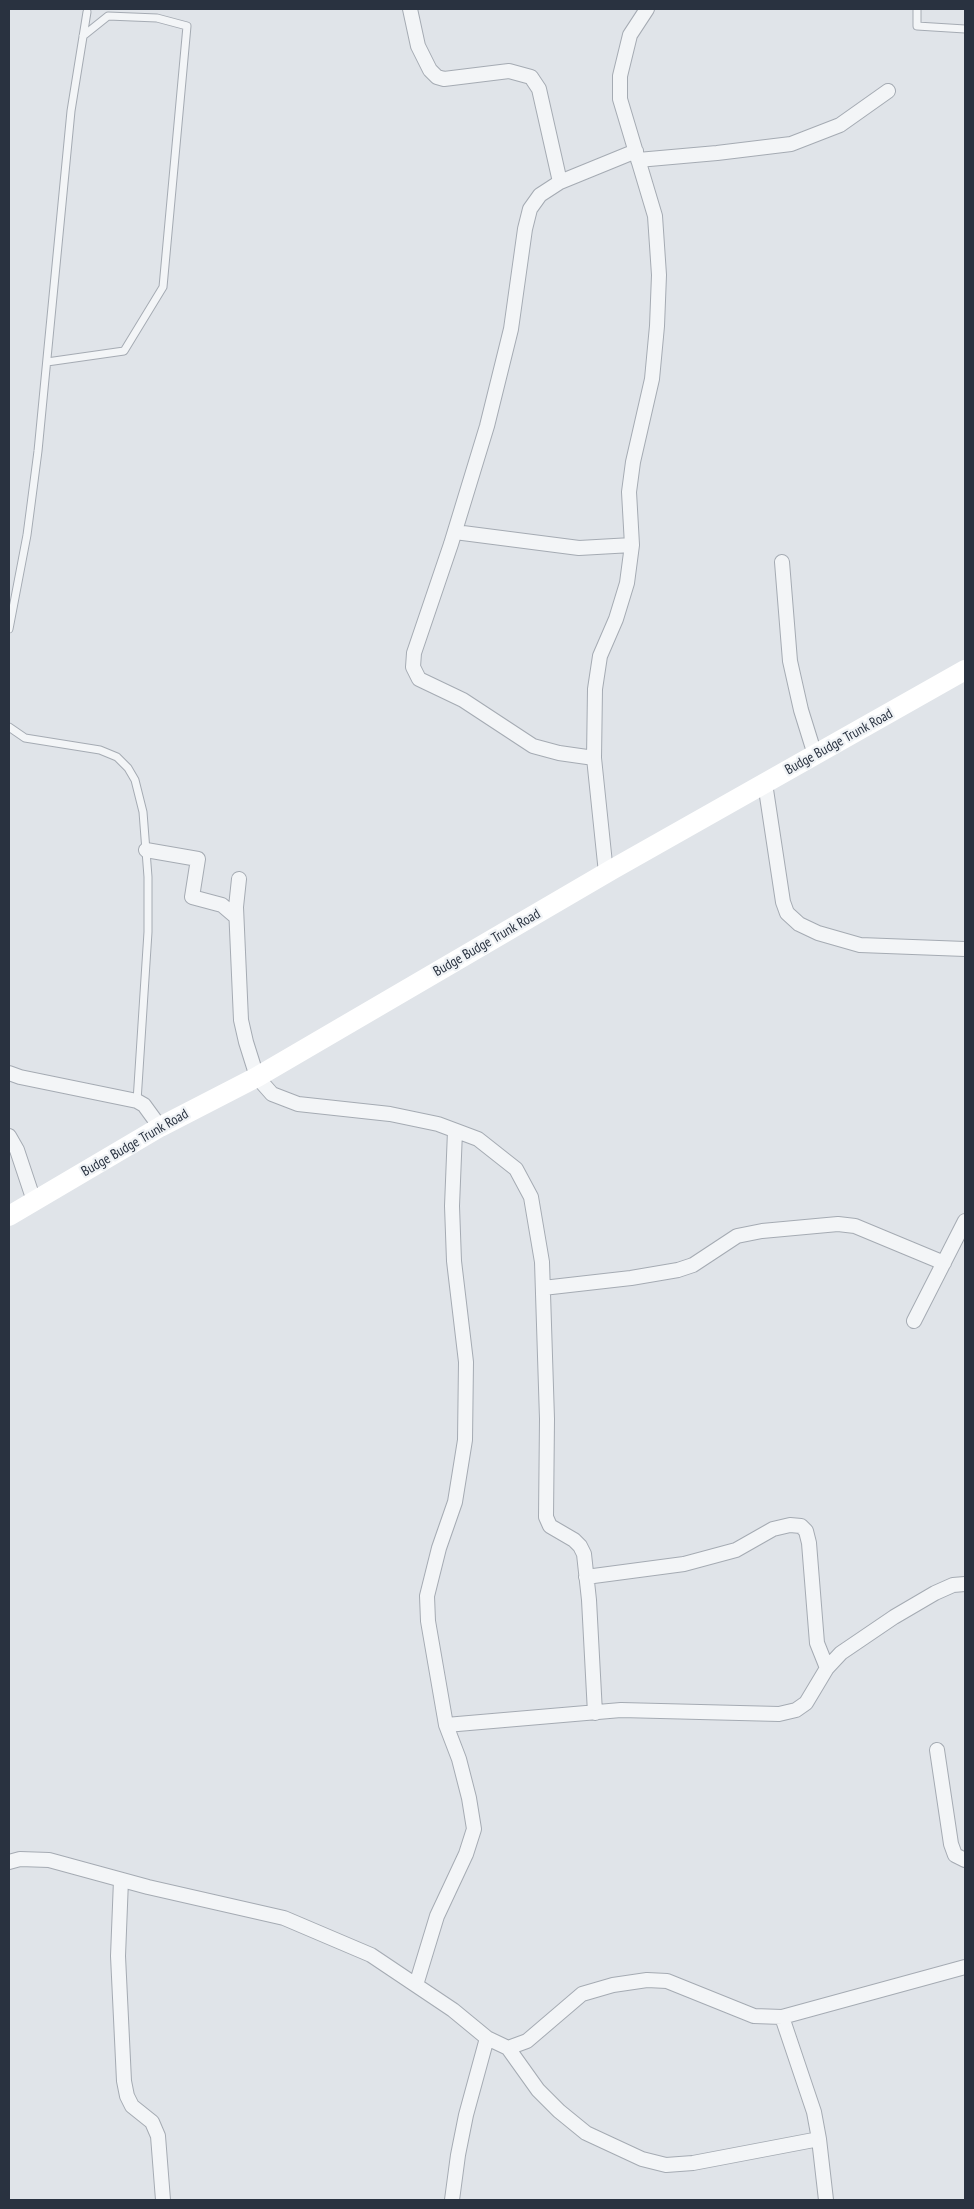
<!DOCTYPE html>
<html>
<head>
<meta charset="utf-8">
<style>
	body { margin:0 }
	#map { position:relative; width:974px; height:2209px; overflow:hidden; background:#e0e4e9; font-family:"PT Sans Narrow",sans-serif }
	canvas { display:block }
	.frame { position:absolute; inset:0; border:10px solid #293240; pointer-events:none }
</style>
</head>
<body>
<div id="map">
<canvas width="974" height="2209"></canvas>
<div class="frame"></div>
</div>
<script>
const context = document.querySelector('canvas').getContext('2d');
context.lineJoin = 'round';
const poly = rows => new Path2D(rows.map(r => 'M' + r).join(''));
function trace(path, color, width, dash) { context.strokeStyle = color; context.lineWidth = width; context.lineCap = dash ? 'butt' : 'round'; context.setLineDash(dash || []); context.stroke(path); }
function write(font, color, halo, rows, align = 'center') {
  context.font = font + ' "PT Sans Narrow",sans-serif'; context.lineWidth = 4.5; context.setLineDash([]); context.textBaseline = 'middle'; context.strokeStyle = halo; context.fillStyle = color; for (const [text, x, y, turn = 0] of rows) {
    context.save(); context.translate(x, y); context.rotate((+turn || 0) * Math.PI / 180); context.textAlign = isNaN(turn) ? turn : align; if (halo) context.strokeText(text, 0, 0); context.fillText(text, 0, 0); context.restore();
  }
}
const service = poly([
	[917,9,917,26,965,29],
	[47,362,124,351,163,287,187,26,157,18,108,16,83,36],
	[9,629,27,535,38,451,71,111,87,12],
	[9,727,25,738,100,750,117,757,128,768,135,780,143,812,148,877,148,932,137,1101]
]);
const minor = poly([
	[410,9,418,46,430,70,437,77,444,79,509,71,531,77,539,89,560,182],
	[638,160,717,153,791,144,840,125,888,91],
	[455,532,579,548,632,545],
	[782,562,790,661,801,710,815,755],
	[594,758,559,753,533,746,463,700,419,679,413,667,414,653,451,544,487,426,511,329,525,229,530,209,540,195,560,182,636,151],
	[765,783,783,902,787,913,799,924,818,933,860,945,965,949],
	[146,850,198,859,192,897,222,905,236,917],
	[606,873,594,758,595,689,600,656,616,619,627,583,632,545,629,492,633,462,652,379,657,326,659,275,655,216,620,99,620,76,630,35,647,9],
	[239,879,236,907,241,1020,246,1042,257,1077,272,1094,298,1104,390,1114,438,1124,478,1139,516,1169,531,1197,542,1262,547,1419,546,1517,550,1526,574,1540,580,1546,584,1554,589,1600,595,1713],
	[9,1073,20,1077,137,1101,144,1105,160,1127],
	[9,1136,17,1150,34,1201],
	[543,1288,631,1278,678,1270,693,1265,737,1236,762,1231,838,1224,855,1226,944,1263],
	[914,1321,965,1221],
	[586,1577,684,1564,736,1550,773,1529,790,1525,801,1526,806,1531,809,1543,817,1643,827,1668],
	[446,1725,621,1710,779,1714,796,1710,806,1703,827,1668,841,1653,894,1617,935,1593,953,1585,965,1584],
	[937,1750,951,1844,955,1855,965,1860],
	[9,1862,20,1859,49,1860,148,1887,284,1918,371,1955,453,2010,487,2038,508,2048,527,2041,582,1994,613,1985,647,1980,667,1981,754,2016,782,2017,965,1967],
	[121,1880,118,1956,124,2081,127,2096,132,2106,152,2122,158,2136,163,2200],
	[416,1985,437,1916,466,1854,474,1829,469,1798,459,1759,446,1725,428,1621,427,1596,439,1548,455,1502,465,1440,466,1362,454,1261,452,1206,455,1131],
	[782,2017,814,2112,819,2139,826,2200],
	[508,2048,538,2090,559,2111,586,2133,642,2159,666,2165,693,2163,819,2139],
	[452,2200,458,2155,466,2115,487,2038]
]);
const secondary = poly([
	[9,1216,160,1127,257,1077,613,869,965,670]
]);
const streetNames = [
	["Budge Budge Trunk Road",839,742,-29],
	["Budge Budge Trunk Road",487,943,-30],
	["Budge Budge Trunk Road",135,1143,-30]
];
trace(service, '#a5abb3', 9);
trace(minor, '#a5abb3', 16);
trace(service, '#f3f5f7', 7);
trace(minor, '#f3f5f7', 14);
trace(secondary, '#fff', 20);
write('14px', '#293240', '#f0f3f6', streetNames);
</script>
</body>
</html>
